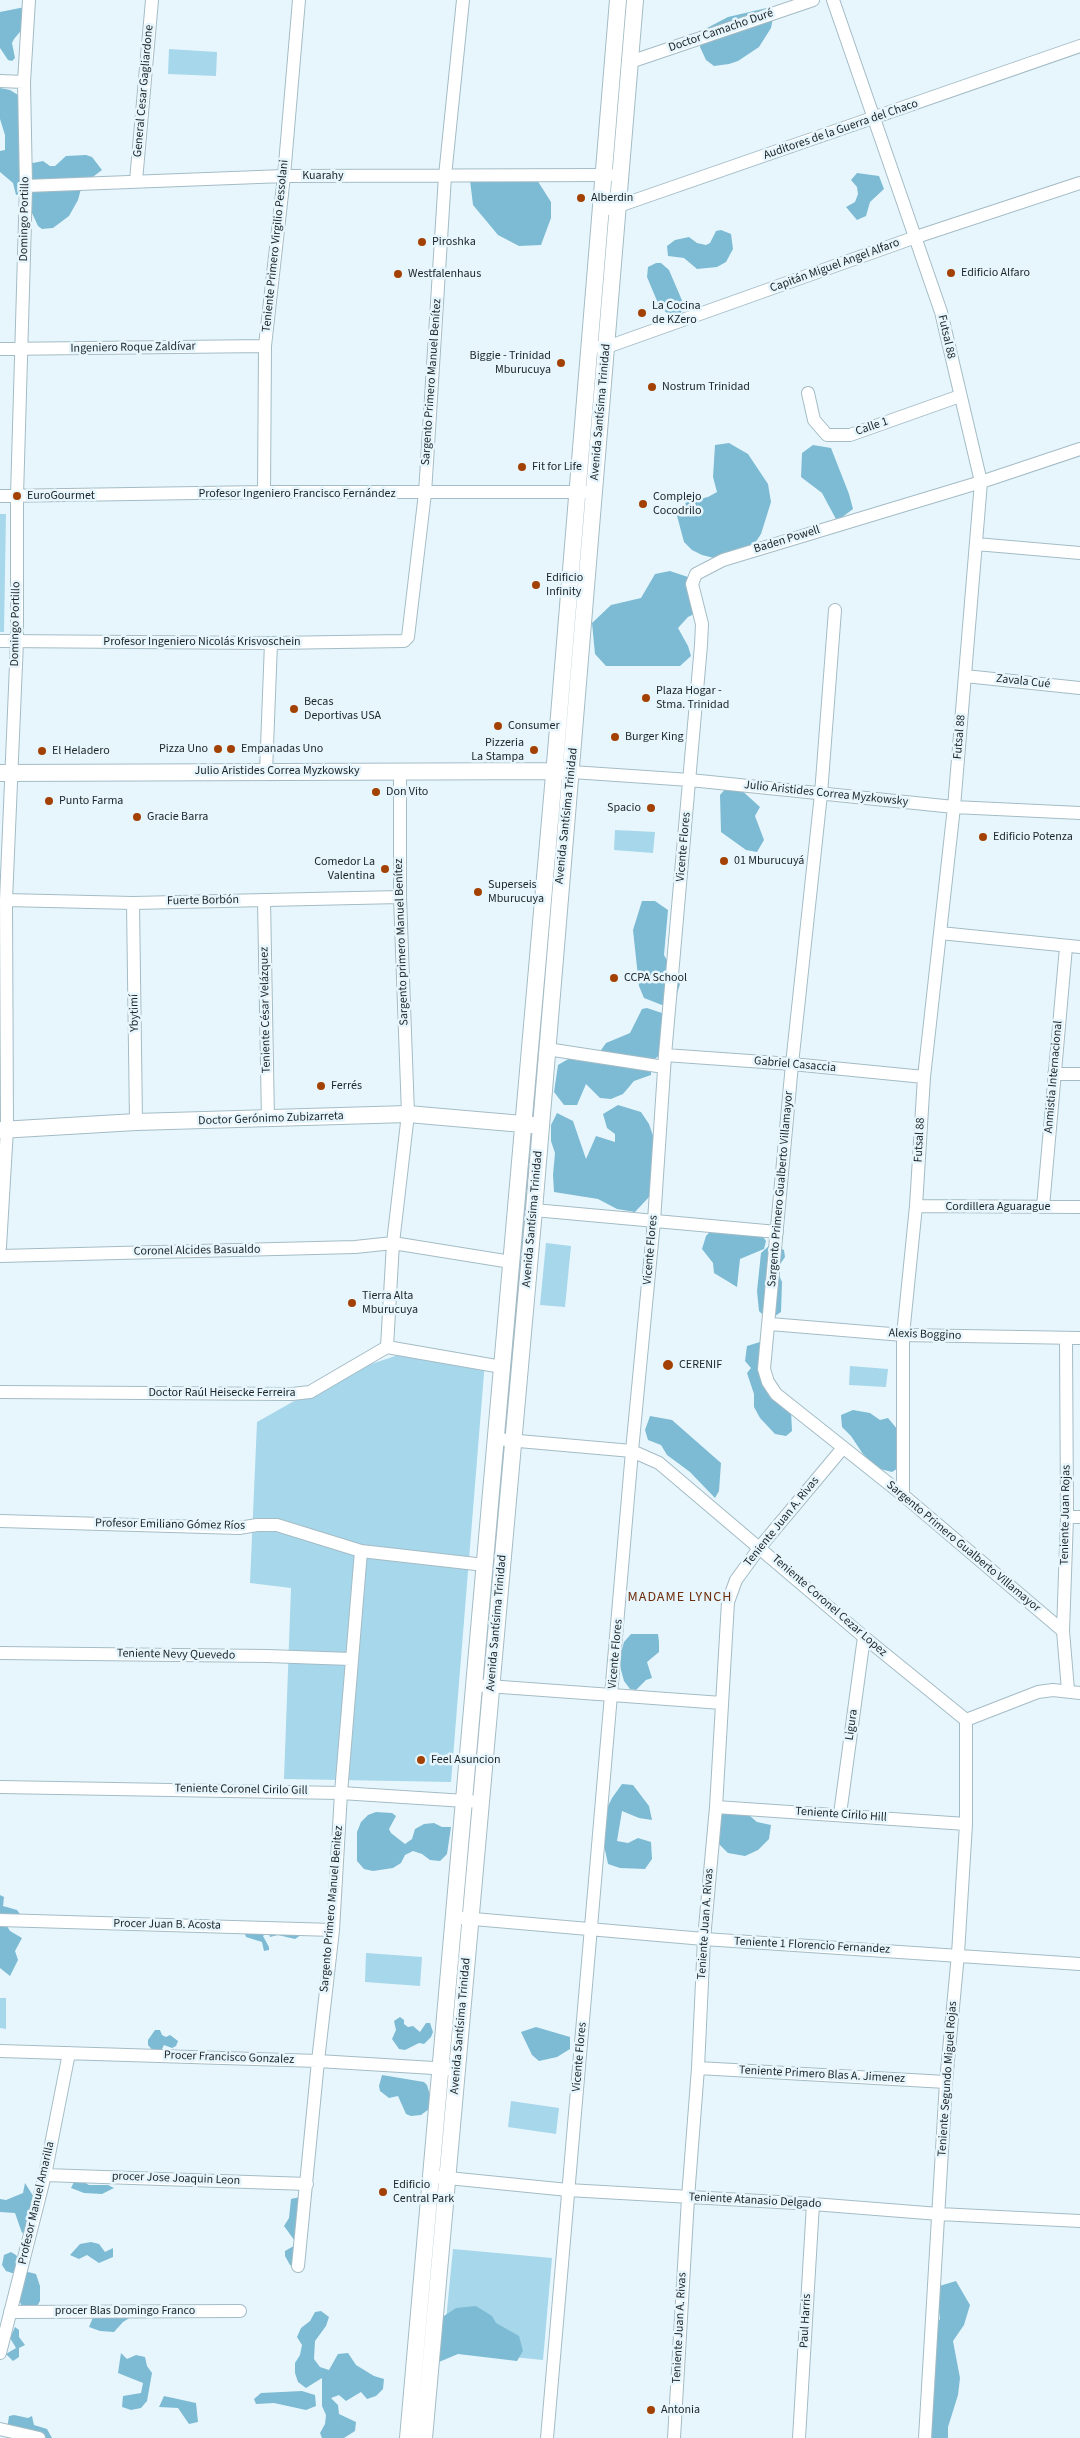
<!DOCTYPE html>
<html>
<head>
<meta charset="utf-8">
<style>
	body { margin:0 }
	canvas { display:block; background:#e7f6fc }
</style>
</head>
<body>
<canvas width="1080" height="2438"></canvas>
<script>
const context = document.querySelector('canvas').getContext('2d');
context.lineJoin = 'round';
function fill(path, color) { context.fillStyle = color; context.fill(path, 'evenodd'); }
const poly = rows => new Path2D(rows.map(r => 'M' + r).join(''));
function trace(path, color, width, dash) { context.strokeStyle = color; context.lineWidth = width; context.lineCap = dash ? 'butt' : 'round'; context.setLineDash(dash || []); context.stroke(path); }
function write(font, color, halo, rows, align = 'center') {
  context.font = font + ' "Source Sans 3",sans-serif'; context.lineWidth = 5; context.setLineDash([]); context.textBaseline = 'middle'; context.strokeStyle = halo; context.fillStyle = color; for (const [text, x, y, turn = 0] of rows) {
    context.save(); context.translate(x, y); context.rotate((+turn || 0) * Math.PI / 180); context.textAlign = isNaN(turn) ? turn : align; if (halo) context.strokeText(text, 0, 0); context.fillText(text, 0, 0); context.restore();
  }
}
const green = poly([
	[169,49,217,52,216,76,168,74],
	[0,514,6,514,4,632,0,632],
	[560,789,561,789,534,1105,533,1104],
	[615,830,655,832,653,853,614,850],
	[530,1133,533,1133,507,1417,507,1416],
	[546,1243,571,1246,565,1307,540,1305],
	[407,1352,485,1361,451,1782,284,1779,291,1588,250,1583,257,1422,342,1374],
	[850,1366,888,1369,886,1387,849,1385],
	[366,1953,422,1957,420,1986,365,1982],
	[0,1998,6,1998,6,2029,0,2028],
	[511,2101,559,2108,556,2134,508,2127],
	[453,2249,552,2258,543,2360,443,2350]
]);
const forest = poly([
	[25,7,30,20,14,39,12,43,15,58,12,61,8,60,0,48,0,12],
	[771,7,775,7,771,28,759,47,738,61,729,64,714,66,706,60,700,47,702,37,707,28,728,17],
	[0,88,10,90,18,95,30,118,29,160,33,163,43,161,50,166,55,166,66,156,86,155,92,157,102,170,82,185,78,200,69,216,53,228,42,229,38,226,32,213,31,199,21,194,16,195,13,183,0,172,0,151,5,150,5,135,0,119],
	[469,172,532,172,551,202,551,218,541,245,519,246,498,235,473,205],
	[857,173,879,176,884,189,870,202,866,216,857,220,846,207,855,202,858,194,857,187,851,180],
	[721,230,731,234,733,249,726,262,717,267,697,269,684,258,668,256,667,246,675,240,689,237,697,243,706,245,710,243,716,231],
	[656,263,661,263,669,270,684,305,680,316,676,319,660,308,647,277,648,267],
	[729,443,748,454,768,484,771,502,761,534,751,549,722,560,702,555,692,550,684,542,676,512,687,502,708,497,717,492,713,477,715,445],
	[813,445,831,448,849,494,853,509,837,521,822,493,801,477,802,453],
	[670,571,691,578,700,611,688,617,678,628,688,646,691,656,680,666,606,666,595,654,592,623,611,605,641,598,655,574],
	[727,787,739,788,760,807,755,816,764,840,757,852,746,850,721,832,720,795],
	[642,901,655,901,668,910,664,955,680,984,676,997,667,1007,644,998,639,986,633,930],
	[647,1008,662,1013,666,1025,666,1050,651,1062,651,1075,634,1081,623,1094,611,1099,600,1098,586,1084,577,1105,564,1105,554,1092,558,1065,570,1058,578,1061,594,1060,606,1043,630,1033,642,1009],
	[618,1105,641,1112,649,1124,656,1144,653,1187,649,1197,635,1212,617,1209,598,1199,554,1192,553,1175,555,1153,551,1141,551,1125,557,1113,573,1121,586,1159,596,1136,615,1142,615,1134,607,1128,603,1114],
	[716,1225,759,1231,766,1241,764,1249,740,1259,737,1287,714,1273,713,1263,702,1249,706,1236],
	[771,1244,784,1250,785,1257,778,1267,778,1273,782,1282,781,1312,772,1318,764,1316,759,1311,757,1291,761,1253],
	[760,1342,770,1363,773,1392,791,1411,792,1431,786,1436,775,1434,760,1418,754,1407,754,1394,747,1373,751,1368,745,1361,747,1346],
	[853,1410,870,1413,880,1420,888,1418,898,1430,900,1467,892,1472,876,1468,863,1454,851,1436,842,1427,841,1415],
	[650,1416,672,1420,721,1463,719,1491,715,1498,690,1472,667,1455,661,1445,648,1440,645,1430],
	[631,1634,658,1634,659,1642,659,1652,647,1662,652,1678,646,1680,636,1690,630,1689,624,1681,621,1670,620,1656,624,1642],
	[622,1784,633,1785,649,1806,652,1820,639,1818,622,1811,617,1841,628,1843,638,1838,651,1842,652,1859,645,1869,620,1868,608,1864,605,1850,605,1812,612,1798],
	[376,1812,392,1813,396,1816,389,1829,391,1833,405,1844,412,1839,415,1829,424,1824,434,1823,442,1827,451,1827,447,1854,440,1861,430,1860,422,1854,413,1851,405,1855,401,1863,393,1868,373,1871,364,1869,357,1861,357,1832,361,1822,368,1815],
	[718,1812,732,1812,750,1816,757,1822,771,1825,769,1839,758,1850,745,1856,728,1853,719,1844],
	[0,1895,4,1897,3,1906,17,1910,20,1914,5,1923,10,1931,22,1938,15,1951,18,1960,10,1976,0,1968],
	[244,1931,301,1933,301,1935,295,1939,278,1935,270,1937,269,1933,266,1933,263,1936,269,1947,269,1950,264,1951,262,1942,246,1937],
	[400,2017,404,2020,404,2024,408,2027,413,2026,420,2032,426,2023,430,2023,433,2032,431,2037,424,2044,419,2043,405,2050,399,2049,392,2039,396,2030,394,2021],
	[536,2027,570,2037,570,2049,557,2057,539,2061,532,2055,521,2032],
	[155,2030,160,2030,162,2035,166,2037,170,2035,178,2041,176,2046,172,2048,164,2045,160,2053,155,2053,148,2045,148,2040],
	[382,2075,424,2082,427,2085,430,2095,429,2109,421,2115,411,2116,406,2114,398,2096,389,2098,380,2091,379,2086],
	[82,2181,89,2185,108,2185,114,2188,102,2194,84,2193,71,2188,74,2182],
	[25,2183,37,2202,30,2228,22,2233,15,2213,0,2212,0,2199,6,2200,23,2193],
	[300,2197,298,2269,290,2265,285,2256,285,2251,297,2244,284,2226,289,2218,291,2199],
	[91,2242,99,2244,105,2252,113,2248,113,2257,99,2263,87,2255,79,2259,70,2255,80,2244],
	[11,2252,16,2255,28,2272,36,2274,40,2286,40,2301,34,2312,27,2312,21,2305,17,2291,18,2275,6,2271,2,2265,4,2255],
	[956,2281,970,2305,964,2325,953,2341,960,2378,958,2395,948,2427,948,2438,921,2438,928,2334,940,2319,936,2287],
	[476,2306,492,2316,496,2323,519,2336,523,2351,517,2361,458,2354,439,2362,429,2349,438,2320,456,2308],
	[321,2311,329,2317,326,2326,315,2341,314,2359,320,2367,329,2370,338,2354,348,2353,356,2365,374,2376,384,2379,383,2389,376,2396,367,2399,361,2392,346,2401,339,2395,331,2398,338,2405,339,2414,356,2422,355,2431,344,2438,322,2438,320,2433,325,2424,326,2415,322,2406,322,2378,306,2388,298,2382,295,2373,295,2363,300,2355,302,2345,297,2337,301,2328,310,2321,315,2312],
	[94,2315,131,2317,123,2322,114,2332,100,2331,89,2327],
	[15,2327,19,2330,19,2337,25,2345,19,2348,19,2357,13,2361,6,2354,16,2348,10,2338],
	[121,2353,127,2359,136,2355,145,2357,147,2366,152,2373,147,2401,141,2408,131,2410,122,2407,123,2396,141,2393,143,2383,118,2373],
	[302,2391,315,2395,316,2406,306,2410,274,2403,256,2404,254,2399,261,2393],
	[164,2396,196,2403,198,2422,189,2424,178,2408,159,2407],
	[14,2415,28,2418,32,2416,34,2425,47,2429,52,2438,27,2438,7,2429,9,2416]
]);
const minor = poly([
	[833,0,941,312,981,482,954,807,924,1077,916,1206,903,1335,903,1495],
	[630,62,813,0],
	[0,81,24,82],
	[136,181,152,0],
	[26,186,284,176,611,175],
	[610,209,1080,46],
	[600,347,607,347,913,238,1080,183],
	[0,349,265,346],
	[808,393,814,420,827,435,850,435,960,396],
	[264,492,265,346,284,176,299,0],
	[0,496,264,492,585,492],
	[976,544,1080,553],
	[835,610,821,794,792,1064,764,1369,768,1382,776,1394,903,1495,1063,1631],
	[0,641,271,643,404,641,408,637,425,493,445,176,463,0],
	[965,676,1080,688],
	[266,772,271,643],
	[572,772,690,780,954,807,1080,813],
	[6,900,133,903,400,897],
	[264,900,268,1120],
	[133,903,136,1122],
	[940,933,1080,947],
	[547,1049,664,1067],
	[665,1055,792,1064,924,1077],
	[1054,1074,1080,1074],
	[916,1206,1080,1207],
	[1043,1207,1066,947],
	[534,1210,777,1232],
	[0,1247,7,1129,6,900,17,641,17,496,26,186,24,82,29,0],
	[0,1256,355,1247,393,1243,511,1262],
	[770,1324,903,1335,1080,1338],
	[1066,1339,1067,1517,1063,1631,1068,1690],
	[387,1347,502,1367],
	[0,1392,292,1394,310,1392,387,1347,393,1243,408,1114,400,897,400,771],
	[496,1439,632,1451,659,1463,864,1637,966,1720],
	[1067,1517,1080,1517],
	[0,1521,239,1528,257,1525,277,1525,361,1551,485,1565],
	[0,1653,267,1656,351,1659],
	[474,1685,722,1703],
	[966,1720,1038,1692,1053,1690,1080,1693],
	[0,1787,341,1793,481,1802],
	[716,1807,966,1824],
	[840,1814,864,1637],
	[462,1918,704,1939,1080,1964],
	[0,1920,333,1930],
	[0,2051,318,2061,450,2069],
	[698,2068,946,2082],
	[45,2175,307,2184],
	[438,2177,568,2190,813,2204,939,2214,1080,2221],
	[298,2266,318,2061,333,1930,341,1793,361,1551],
	[10,2312,240,2311],
	[0,2353,45,2175,69,2053],
	[0,2429,39,2438],
	[547,2438,632,1451,654,1221,665,1055,701,645,702,624,692,584,696,574,723,560,981,482,1080,449],
	[674,2438,688,2198,698,2068,704,1939,716,1807,728,1602,736,1580,760,1547,842,1449],
	[799,2438,813,2204],
	[925,2438,946,2082,958,1954,966,1824,966,1720]
]);
const major = poly([
	[0,773,565,771],
	[0,1130,136,1122,408,1114,534,1125],
	[408,2438,556,752,618,0],
	[424,2438,534,1210,635,0]
]);
const markers = [
	[581,198,5,"#a34102"],
	[422,242,5,"#a34102"],
	[951,273,5,"#a34102"],
	[398,274,5,"#a34102"],
	[642,313,5,"#a34102"],
	[561,363,5,"#a34102"],
	[652,387,5,"#a34102"],
	[522,467,5,"#a34102"],
	[17,496,5,"#a34102"],
	[643,504,5,"#a34102"],
	[536,585,5,"#a34102"],
	[646,698,5,"#a34102"],
	[294,709,5,"#a34102"],
	[498,726,5,"#a34102"],
	[615,737,5,"#a34102"],
	[218,749,5,"#a34102"],
	[231,749,5,"#a34102"],
	[534,750,5,"#a34102"],
	[42,751,5,"#a34102"],
	[376,792,5,"#a34102"],
	[49,801,5,"#a34102"],
	[651,808,5,"#a34102"],
	[137,817,5,"#a34102"],
	[983,837,5,"#a34102"],
	[724,861,5,"#a34102"],
	[385,869,5,"#a34102"],
	[478,892,5,"#a34102"],
	[614,978,5,"#a34102"],
	[321,1086,5,"#a34102"],
	[352,1303,5,"#a34102"],
	[668,1365,6,"#a34102"],
	[421,1760,5,"#a34102"],
	[383,2192,5,"#a34102"],
	[651,2410,5,"#a34102"]
];
const streetNames = [
	["Doctor Camacho Duré",721,31,-19],
	["General Cesar Gagliardone",144,91,-85],
	["Auditores de la Guerra del Chaco",841,130,-19],
	["Kuarahy",323,176],
	["Domingo Portillo",25,219,-89],
	["Teniente Primero Virgilio Pessolani",276,246,-84],
	["Capitán Miguel Angel Alfaro",835,266,-20],
	["Futsal 88",946,337,77],
	["Ingeniero Roque Zaldívar",133,348,-1],
	["Sargento Primero Manuel Benítez",432,382,-86],
	["Avenida Santísima Trinidad",601,412,-85],
	["Calle 1",872,427,-19],
	["Profesor Ingeniero Francisco Fernández",297,494],
	["Baden Powell",787,540,-17],
	["Domingo Portillo",16,624,-89],
	["Profesor Ingeniero Nicolás Krisvoschein",202,642],
	["Zavala Cué",1023,682,6],
	["Futsal 88",960,737,-85],
	["Julio Aristides Correa Myzkowsky",277,771],
	["Julio Aristides Correa Myzkowsky",826,794,6],
	["Avenida Santísima Trinidad",567,816,-84],
	["Vicente Flores",684,847,-85],
	["Fuerte Borbón",203,901,-1],
	["Sargento primero Manuel Benítez",402,942,-92],
	["Teniente César Velázquez",266,1010,-91],
	["Ybytimí",135,1013,-91],
	["Gabriel Casaccia",795,1065,5],
	["Anmistia Internacional",1054,1077,-85],
	["Doctor Gerónimo Zubizarreta",271,1119,-2],
	["Futsal 88",920,1140,-87],
	["Sargento Primero Gualberto Villamayor",781,1189,-85],
	["Cordillera Aguarague",998,1207],
	["Avenida Santísima Trinidad",533,1219,-85],
	["Vicente Flores",651,1250,-85],
	["Coronel Alcides Basualdo",197,1251,-1],
	["Alexis Boggino",925,1335,2],
	["Doctor Raúl Heisecke Ferreira",222,1393],
	["Teniente Juan Rojas",1066,1515,-89],
	["Teniente Juan A. Rivas",782,1522,-51],
	["Profesor Emiliano Gómez Ríos",170,1525,1],
	["Sargento Primero Gualberto Villamayor",963,1547,40],
	["Teniente Coronel Cezar Lopez",829,1606,41],
	["Avenida Santísima Trinidad",497,1623,-85],
	["Vicente Flores",616,1654,-85],
	["Teniente Nevy Quevedo",176,1655,1],
	["Ligura",852,1725,-82],
	["Teniente Coronel Cirilo Gill",241,1790,1],
	["Teniente Cirilo Hill",841,1815,4],
	["Sargento Primero Manuel Benitez",332,1909,-85],
	["Teniente Juan A. Rivas",706,1924,-86],
	["Procer Juan B. Acosta",167,1925,1],
	["Teniente 1 Florencio Fernandez",812,1946,3],
	["Avenida Santísima Trinidad",461,2026,-85],
	["Vicente Flores",580,2057,-85],
	["Procer Francisco Gonzalez",229,2058,2],
	["Teniente Primero Blas A. Jimenez",822,2075,3],
	["Teniente Segundo Miguel Rojas",948,2079,-86],
	["procer Jose Joaquin Leon",176,2179,2],
	["Teniente Atanasio Delgado",755,2201,3],
	["Profesor Manuel Amarilla",37,2203,-77],
	["procer Blas Domingo Franco",125,2311],
	["Paul Harris",806,2321,-87],
	["Teniente Juan A. Rivas",680,2328,-87]
];
const poiNames = [
	["Alberdin",591,198],
	["Piroshka",432,242],
	["Edificio Alfaro",961,273],
	["Westfalenhaus",408,274],
	["La Cocina",652,306],
	["de KZero",652,320],
	["Biggie - Trinidad",551,356,"right"],
	["Mburucuya",551,370,"right"],
	["Nostrum Trinidad",662,387],
	["Fit for Life",532,467],
	["EuroGourmet",27,496],
	["Complejo",653,497],
	["Cocodrilo",653,511],
	["Edificio",546,578],
	["Infinity",546,592],
	["Plaza Hogar -",656,691],
	["Stma. Trinidad",656,705],
	["Becas",304,702],
	["Deportivas USA",304,716],
	["Consumer",508,726],
	["Burger King",625,737],
	["Pizzeria",524,743,"right"],
	["La Stampa",524,757,"right"],
	["Pizza Uno",208,749,"right"],
	["Empanadas Uno",241,749],
	["El Heladero",52,751],
	["Don Vito",386,792],
	["Punto Farma",59,801],
	["Spacio",641,808,"right"],
	["Gracie Barra",147,817],
	["Edificio Potenza",993,837],
	["01 Mburucuyá",734,861],
	["Comedor La",375,862,"right"],
	["Valentina",375,876,"right"],
	["Superseis",488,885],
	["Mburucuya",488,899],
	["CCPA School",624,978],
	["Ferrés",331,1086],
	["Tierra Alta",362,1296],
	["Mburucuya",362,1310],
	["CERENIF",679,1365],
	["Feel Asuncion",431,1760],
	["Edificio",393,2185],
	["Central Park",393,2199],
	["Antonia",661,2410]
];
const neighbourhoodNames = [
	["MADAME LYNCH",680,1598]
];
fill(green, '#a7d7eb');
fill(forest, '#7dbbd4');
trace(minor, '#a4bcc6', 14);
trace(major, '#a4bcc6', 18);
trace(minor, '#fff', 12);
trace(major, '#fff', 16);
for (const [x, y, r, color] of markers) { const dot = new Path2D(); dot.arc(x, y, r, 0, 2 * Math.PI); context.fillStyle = color; context.fill(dot); trace(dot, '#e7f6fc', 2); }
write('12px', '#1b2428', '#e7f6fc', streetNames);
write('12px', '#1b2428', '#e7f6fc', poiNames, 'left');
context.letterSpacing = '1px';
write('14px', '#6e2e0d', '#e7f6fc', neighbourhoodNames);
context.letterSpacing = '0px';
</script>
</body>
</html>
